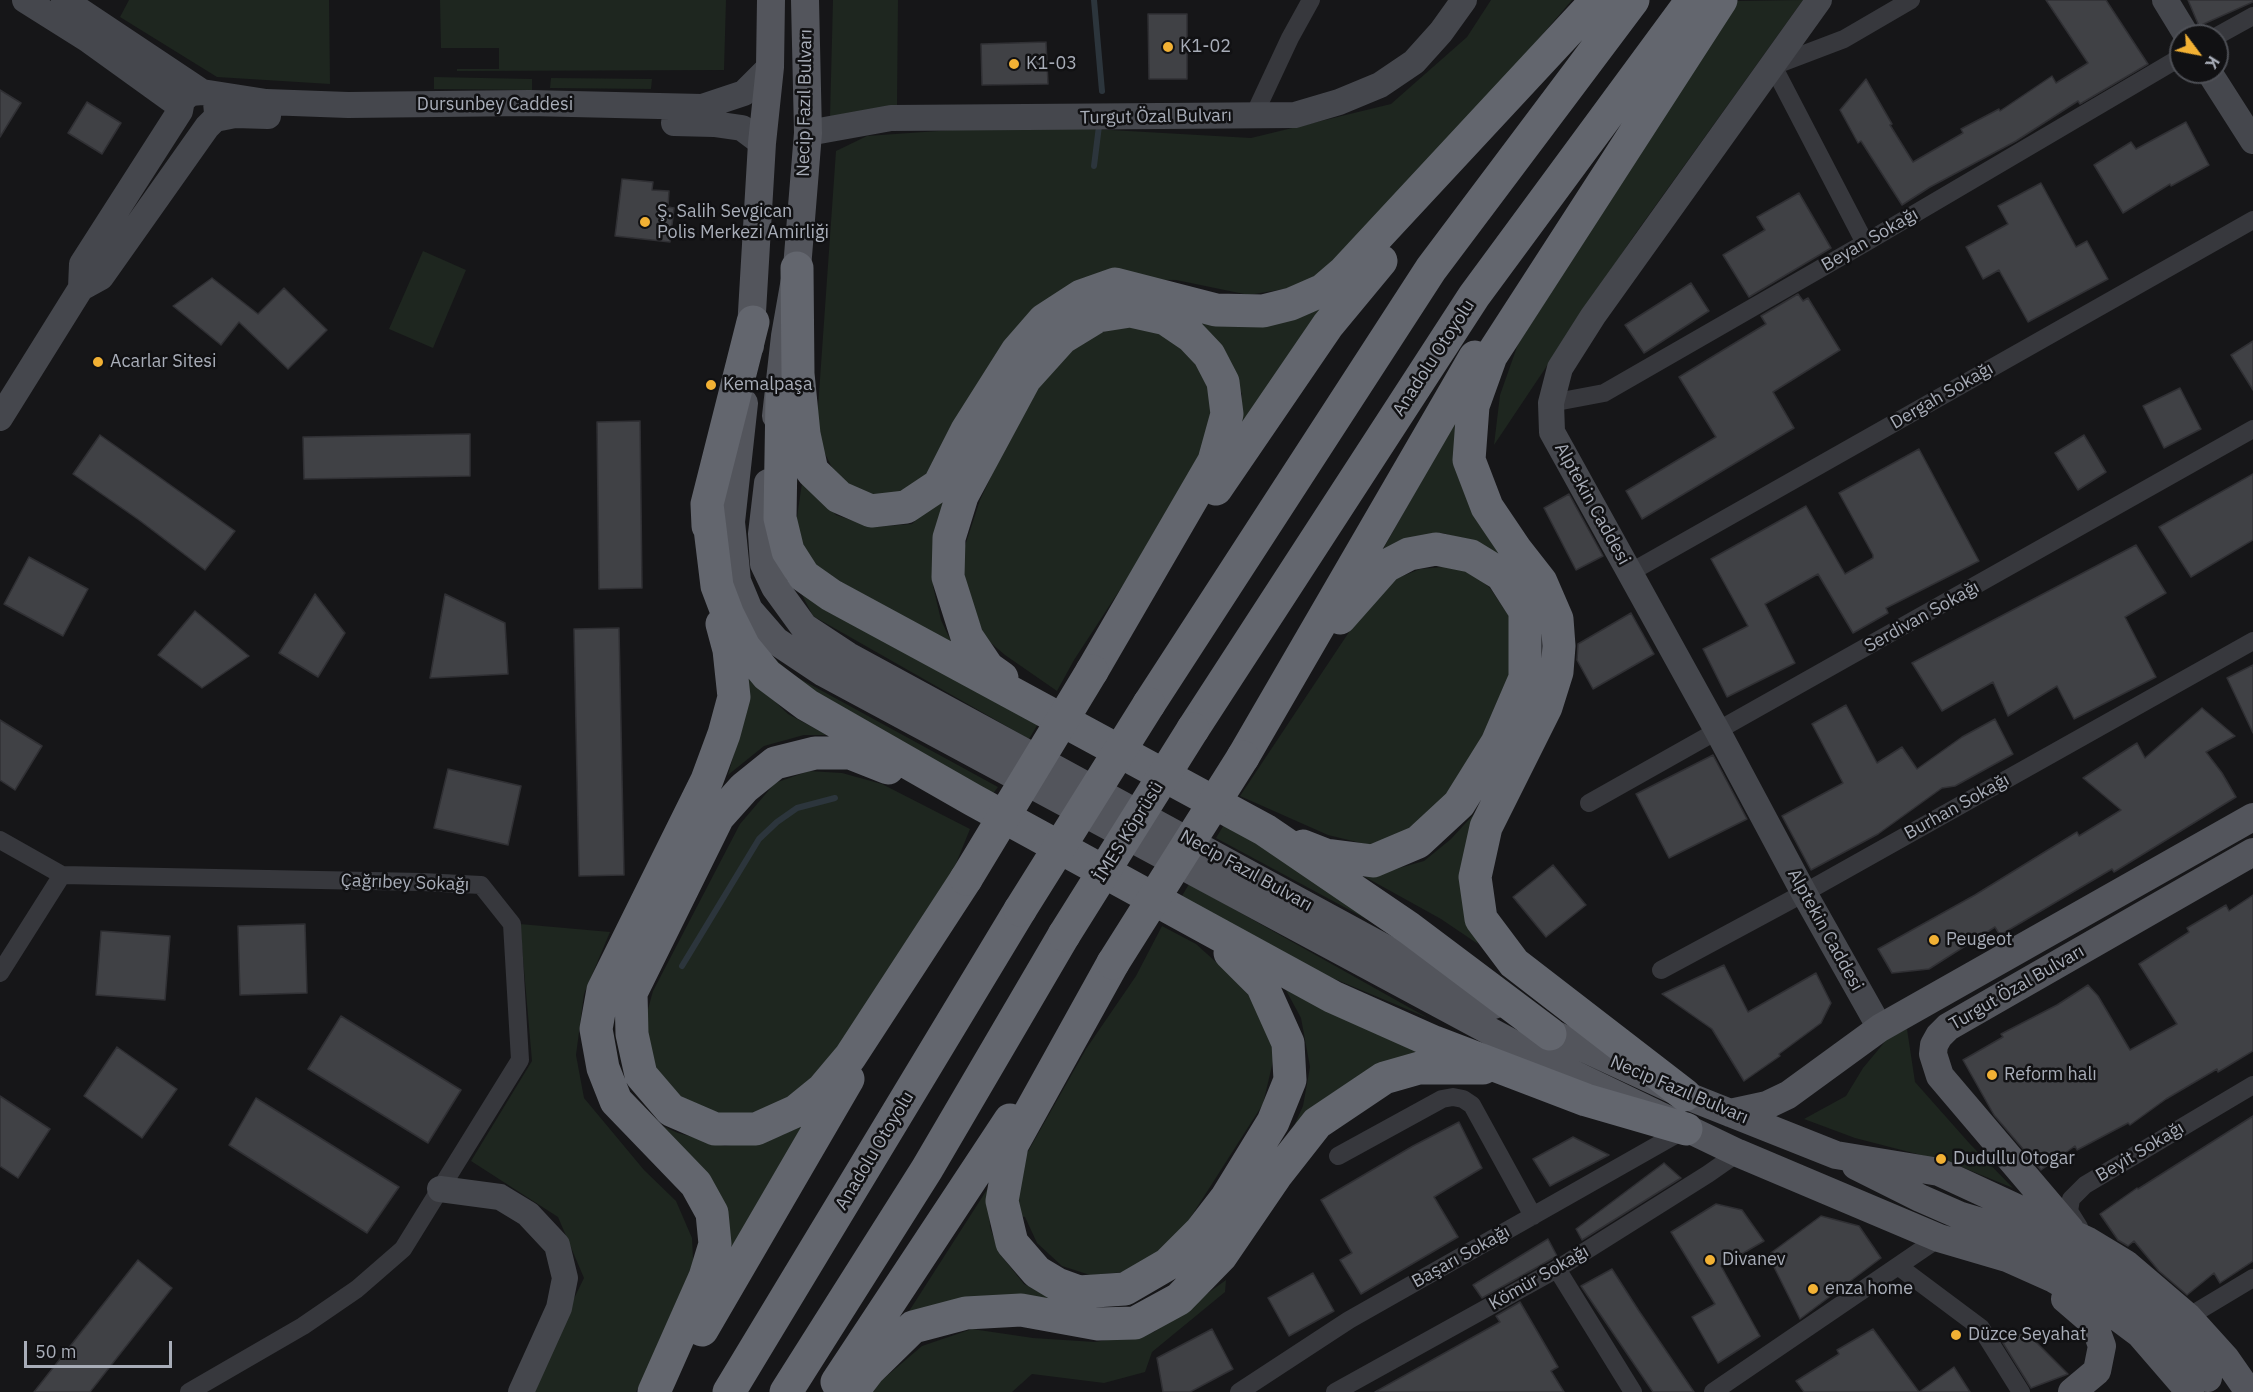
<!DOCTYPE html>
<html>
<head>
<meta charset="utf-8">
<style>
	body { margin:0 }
	#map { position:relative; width:2253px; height:1392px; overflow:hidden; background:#161618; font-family:"IBM Plex Sans",sans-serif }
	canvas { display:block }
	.north { position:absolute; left:2169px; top:24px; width:60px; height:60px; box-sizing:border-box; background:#111113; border:2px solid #4d4f55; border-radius:50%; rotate:122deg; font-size:16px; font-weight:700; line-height:24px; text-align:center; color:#a8adb8 }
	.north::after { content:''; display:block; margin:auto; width:21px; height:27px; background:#f2b134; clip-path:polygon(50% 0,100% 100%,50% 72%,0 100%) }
	.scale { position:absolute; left:24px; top:1341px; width:148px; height:27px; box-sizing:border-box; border:3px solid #a8adb8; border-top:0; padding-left:8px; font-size:18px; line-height:21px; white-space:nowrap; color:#a8adb8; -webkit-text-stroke:4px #111113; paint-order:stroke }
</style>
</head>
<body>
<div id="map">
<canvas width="2253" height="1392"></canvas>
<div class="north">K</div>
<div class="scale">50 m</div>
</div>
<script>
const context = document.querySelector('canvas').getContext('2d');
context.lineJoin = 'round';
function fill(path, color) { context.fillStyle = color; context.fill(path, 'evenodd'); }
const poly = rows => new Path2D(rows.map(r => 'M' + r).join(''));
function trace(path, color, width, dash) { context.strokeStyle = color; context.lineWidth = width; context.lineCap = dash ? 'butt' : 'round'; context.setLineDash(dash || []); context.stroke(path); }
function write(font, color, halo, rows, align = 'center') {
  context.font = font + ' "IBM Plex Sans",sans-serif'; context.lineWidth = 5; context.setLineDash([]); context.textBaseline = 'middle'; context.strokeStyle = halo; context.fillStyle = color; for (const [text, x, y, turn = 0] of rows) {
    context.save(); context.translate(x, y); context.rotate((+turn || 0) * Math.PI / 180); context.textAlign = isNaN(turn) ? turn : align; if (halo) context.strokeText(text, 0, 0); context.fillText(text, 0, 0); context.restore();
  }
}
const green = poly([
	[129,0,329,0,330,84,217,77,120,17],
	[440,0,726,0,724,70,457,71,457,69,499,69,499,48,441,48],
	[833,0,898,0,897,106,830,117],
	[1491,0,1572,0,1495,90,1341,262,1296,287,1249,295,1176,280,1090,279,926,482,903,495,876,499,845,493,816,436,836,151,867,136,1023,125,1251,138,1391,104,1467,37],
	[1803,0,1633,237,1494,445,1500,395,1518,344,1737,1],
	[434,77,532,79,532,90,434,89],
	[551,78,652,79,651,89,550,88],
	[423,251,466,270,433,348,389,329],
	[1339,289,1238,434,1242,394,1224,358,1191,313],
	[1127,325,1171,337,1189,353,1212,387,1212,434,1187,487,1074,660,1057,691,1005,655,985,638,958,567,980,500,1026,403,1069,349,1111,328],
	[1457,418,1508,561,1479,544,1443,533,1414,537,1378,558],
	[803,476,836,515,872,527,912,524,949,488,936,534,933,586,941,620,957,654,809,562,796,524],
	[1454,566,1473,574,1490,588,1515,625,1511,676,1484,736,1453,794,1422,825,1369,845,1328,835,1240,796,1351,629,1386,583,1420,569],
	[798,587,1041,719,1029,739,813,616],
	[767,652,793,675,998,787,989,799,790,685],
	[747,670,763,690,788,714,827,735,804,735,764,746,728,775,748,704],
	[809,771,842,773,882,784,970,829,953,871,844,1042,796,1095,749,1117,709,1114,678,1101,654,1065,646,1038,647,1013,653,991,740,824,775,783],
	[1474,814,1467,915,1478,944,1441,919,1358,873,1385,872,1424,861,1451,839],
	[1225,823,1294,863,1370,921,1216,838],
	[1189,884,1428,1018,1318,972,1179,901],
	[520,924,610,932,584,994,576,1055,584,1098,644,1170,676,1201,692,1238,694,1278,636,1392,528,1392,584,1278,558,1217,471,1161,532,1061],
	[1162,926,1196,944,1226,971,1253,1000,1267,1019,1274,1057,1263,1104,1187,1223,1153,1257,1126,1272,1090,1275,1062,1266,1037,1243,1025,1217,1019,1216,1018,1184,1026,1155,1086,1049,1136,976],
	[1281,981,1443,1051,1289,1137,1303,1106,1310,1067,1301,1018],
	[1907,1029,1915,1082,1970,1144,2013,1188,1952,1163,1855,1138,1804,1119,1846,1096,1863,1068,1888,1038],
	[810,1118,729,1258,654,1122,678,1133,725,1146,783,1135],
	[988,1188,990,1227,999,1253,1024,1284,1070,1308,904,1319],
	[1226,1280,1225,1292,1152,1352,1145,1372,1104,1383,1032,1374,1012,1392,870,1392,875,1386,922,1346,972,1329,1033,1338,1095,1342,1154,1332]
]);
const stream = poly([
	[1094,0,1102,91],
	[1094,166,1099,126],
	[682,966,759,839,777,822,797,808,835,798]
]);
const building = poly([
	[2046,0,2106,0,2148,64,2080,104,2078,101,2016,141,1930,187,1902,205,1861,141,1858,143,1840,110,1866,79,1892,124,1890,125,1913,162,1963,133,1961,129,1999,109,2000,111,2052,76,2056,83,2088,63,2046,0],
	[2188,0,2253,0,2253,2,2199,26,2188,0],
	[1148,14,1187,14,1187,79,1149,79,1148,14],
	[1046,42,1048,84,982,85,981,44,1046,42],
	[0,90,21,103,0,137,0,90],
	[87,102,121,123,102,154,68,133,87,102],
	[2186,122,2209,165,2171,186,2170,184,2123,213,2094,165,2131,142,2136,149,2186,122],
	[622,179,653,182,652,190,669,191,668,207,674,208,670,242,615,236,622,179],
	[2041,183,2076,247,2087,241,2108,279,2028,322,1999,270,1983,279,1966,247,2008,224,1998,206,2041,183],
	[1799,193,1831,248,1749,297,1723,255,1765,230,1757,217,1799,193],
	[212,278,258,314,284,288,327,330,288,369,239,322,221,345,173,306,212,278],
	[1691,283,1709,311,1644,353,1625,325,1691,283],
	[1798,294,1803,301,1808,298,1840,350,1773,392,1794,428,1642,519,1626,491,1716,437,1679,377,1766,324,1761,316,1798,294],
	[2253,341,2253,390,2231,355,2253,341],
	[2180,388,2201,429,2164,448,2143,406,2180,388],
	[640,421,642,588,599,589,597,422,640,421],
	[470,434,470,476,304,479,303,437,470,434],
	[100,435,235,531,205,570,139,520,73,474,100,435],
	[2084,435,2106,472,2078,490,2055,453,2084,435],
	[1919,449,1979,561,1886,608,1888,613,1853,633,1818,574,1765,604,1795,663,1727,697,1703,649,1748,626,1711,559,1806,506,1845,574,1873,558,1873,555,1839,493,1919,449],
	[2253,474,2253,540,2191,577,2159,527,2253,474],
	[1569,494,1603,556,1576,570,1544,508,1569,494],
	[2136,545,2166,593,2125,617,2156,677,2074,719,2057,686,2008,716,1993,682,1942,711,1912,663,2136,545],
	[29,557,88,589,63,636,4,604,29,557],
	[315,594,345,633,318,677,279,653,315,594],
	[445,594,505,623,508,674,430,678,445,594],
	[195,611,249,656,202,688,158,655,195,611],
	[1631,613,1654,654,1593,689,1577,660,1578,644,1631,613],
	[619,628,624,875,579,876,574,629,619,628],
	[2253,665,2253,733,2227,678,2253,665],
	[1846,705,1877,763,1902,747,1917,769,1962,737,1995,719,2013,754,1955,786,1942,788,1878,834,1811,870,1782,816,1843,783,1812,724,1846,705],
	[2202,708,2235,736,2206,752,2222,773,2236,797,2114,872,2112,869,2000,935,1995,927,1929,969,1892,973,1878,949,1975,895,2077,832,2079,836,2121,810,2083,778,2137,743,2145,758,2202,708],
	[0,720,42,746,15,790,0,780,0,720],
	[1713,755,1747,819,1669,858,1636,794,1713,755],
	[448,769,521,786,508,845,434,828,448,769],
	[1553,865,1586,905,1546,937,1513,897,1553,865],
	[2253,895,2253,1051,2218,1072,2217,1069,2166,1099,2130,1125,2128,1123,2077,1150,2075,1146,2041,1170,1994,1115,1963,1060,2003,1037,2001,1034,2057,1005,2088,985,2098,996,2130,1050,2177,1024,2139,964,2189,932,2187,928,2226,905,2229,911,2253,895],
	[305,924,307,993,240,995,238,926,305,924],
	[101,931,170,936,165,1000,96,995,101,931],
	[1724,965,1748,1012,1816,973,1831,1003,1821,1023,1779,1054,1780,1056,1744,1081,1712,1029,1662,994,1724,965],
	[341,1016,461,1090,428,1143,308,1069,341,1016],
	[117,1047,177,1089,142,1138,84,1096,117,1047],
	[0,1096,50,1129,18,1178,0,1166,0,1096],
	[256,1098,399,1187,367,1233,229,1145,256,1098],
	[2253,1116,2253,1261,2220,1283,2214,1273,2187,1295,2159,1271,2134,1241,2128,1246,2118,1240,2100,1214,2137,1188,2138,1189,2253,1116],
	[1459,1122,1482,1168,1434,1197,1458,1237,1361,1294,1340,1260,1352,1253,1321,1200,1413,1146,1459,1122],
	[1573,1137,1609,1155,1550,1186,1533,1159,1573,1137],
	[1664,1163,1681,1178,1582,1240,1576,1229,1664,1163],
	[1716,1204,1742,1210,1764,1241,1721,1266,1760,1336,1718,1363,1692,1317,1715,1304,1671,1232,1716,1204],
	[1821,1216,1859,1226,1881,1258,1800,1319,1768,1255,1821,1216],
	[1548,1239,1557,1256,1482,1298,1473,1285,1548,1239],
	[138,1260,172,1288,90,1392,34,1392,138,1260],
	[1612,1269,1639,1311,1694,1392,1653,1392,1581,1286,1612,1269],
	[1313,1273,1334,1311,1289,1336,1268,1298,1313,1273],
	[1520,1302,1558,1367,1551,1371,1564,1392,1375,1392,1500,1322,1496,1316,1520,1302],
	[1212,1329,1233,1369,1190,1392,1163,1392,1157,1358,1212,1329],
	[1873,1329,1919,1392,1954,1367,1970,1392,1804,1392,1796,1381,1839,1354,1837,1350,1873,1329],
	[2026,1332,2068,1374,2031,1388,2003,1343,2026,1332]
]);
const street = poly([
	[2217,36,2253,16],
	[1254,115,1290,38,1311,0],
	[1865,243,1773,66,1844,39,1911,0],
	[1551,403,1604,393,1865,243,2181,57],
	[1631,572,2253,220],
	[1589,803,2253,429],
	[0,840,62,875,422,882,481,885,512,924,520,1060,403,1249,357,1289,303,1326,189,1392],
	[1661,970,1804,893,2253,641],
	[0,973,62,875],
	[1338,1156,1442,1099,1453,1097,1463,1099,1472,1105,1533,1216],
	[2079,1227,2069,1211,2071,1199,2085,1185,2253,1085],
	[1898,1266,1981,1328,2021,1392],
	[1557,1269,1633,1392],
	[2188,1317,2253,1278],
	[1239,1392,1349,1320,1686,1129],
	[1335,1392,1557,1269,1708,1174,1738,1153],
	[1713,1392,1939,1238]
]);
const secondary = poly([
	[25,0,87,39,180,106],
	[64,0,202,92],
	[1819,0,1593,316,1560,368,1551,403,1552,432,1718,732,1804,893,1880,1028],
	[2165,0,2187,36],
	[2209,72,2253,141],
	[215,119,235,115,268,116],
	[674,123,714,124,742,128,762,143],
	[808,133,891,118,1295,115,1339,102,1380,85,1414,62,1441,32,1464,0],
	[81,288,82,264,180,111,182,100,191,93,202,92,266,102,348,105,529,103,702,107,744,93,770,67],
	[0,418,81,288,101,277,207,127,215,119,217,113,216,102],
	[440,1189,500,1197,528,1214,557,1245,565,1278,559,1308,521,1392]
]);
const primary = poly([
	[750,346,762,143,770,67,771,0],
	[744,403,731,522,737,581,749,610,776,641,824,673,1538,1057,1738,1153,1939,1238,2007,1258,2054,1279,2108,1310,2140,1334,2190,1392],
	[776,416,785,336,797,268,808,133,805,0],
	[768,483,762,534,764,564,775,587,804,627,848,656,1390,951,1494,1005],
	[1530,1023,1685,1095,1836,1155,1939,1172,2088,1241,2126,1264,2188,1317,2226,1359,2249,1392],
	[1730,1113,1767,1105,1788,1095,1880,1028,2253,817],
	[1856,1166,1920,1198,1961,1216,2018,1233,2059,1252,2103,1278,2141,1305,2208,1378],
	[2070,1229,1940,1076,1933,1054,1934,1045,1939,1036,1948,1027,2253,852],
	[2065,1299,2094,1324,2102,1346,2097,1371,2072,1392]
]);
const highway = poly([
	[797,268,798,374,804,434,812,471,839,497,871,511,906,507,939,485,967,430,1017,351,1044,320,1081,296,1115,284,1216,310,1263,311,1291,304,1323,290,1344,272,1597,0],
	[782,395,780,518,788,551,804,576,831,595,1265,830,1409,928,1550,1034],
	[1216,489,1328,325,1381,261],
	[707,504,717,586,728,615,744,647,767,675,807,705,973,800,1333,997,1434,1042,1586,1100,1686,1129],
	[708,526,707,504,753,322],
	[1002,678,988,668,967,637,948,577,949,538,962,496,1025,379,1062,338,1098,316,1130,311,1166,319,1191,336,1209,355,1223,382,1227,414,1214,461,1092,671],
	[1149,704,1431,269,1633,0],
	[1193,729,1474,296,1692,0],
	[1243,757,1475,357],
	[888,768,850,753,815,753,775,763,744,788,718,817,631,993,632,1034,641,1075,671,1110,715,1129,756,1129,796,1111,823,1089,850,1057,966,879],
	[1303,846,1326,855,1373,861,1418,842,1459,804,1497,743,1525,678,1525,611,1502,575,1471,556,1436,549,1409,554,1386,566,1340,618],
	[1113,963,1012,1145,1002,1201,1012,1243,1037,1272,1057,1284,1079,1292,1125,1289,1168,1264,1200,1232,1227,1197,1273,1122,1290,1080,1288,1043,1262,985,1230,953],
	[1685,1095,1514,963,1481,919,1475,877,1486,827,1546,707,1557,672,1559,646,1557,619,1541,582,1516,550,1487,507,1469,460,1473,406,1491,356,1721,0],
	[702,1330,848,1079],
	[837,1382,1010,1120],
	[654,1392,705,1277,715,1244,712,1213,696,1184,616,1101,603,1068,596,1029,603,990,707,780,724,734,734,697,729,650,722,624],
	[729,1392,1020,910],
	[786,1392,927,1169,1064,935],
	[852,1392,869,1370,913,1327,966,1313,1021,1310,1098,1324,1135,1323,1179,1299,1221,1256,1277,1174,1317,1123,1384,1078,1419,1068,1483,1068]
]);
const highwayBridge = poly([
	[966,879,1092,671],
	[1020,910,1149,704],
	[1064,935,1193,729],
	[1113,963,1243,757]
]);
const markers = [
	[1168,47,6,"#f2b134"],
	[1014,64,6,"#f2b134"],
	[645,222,6,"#f2b134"],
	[98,362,6,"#f2b134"],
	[711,385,6,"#f2b134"],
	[1934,940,6,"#f2b134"],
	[1992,1075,6,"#f2b134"],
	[1941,1159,6,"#f2b134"],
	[1710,1260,6,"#f2b134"],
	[1813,1289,6,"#f2b134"],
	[1956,1335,6,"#f2b134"]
];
const poiNames = [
	["K1-02",1180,47],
	["K1-03",1026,64],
	["Ş. Salih Sevgican",657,212],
	["Polis Merkezi Amirliği",657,233],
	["Acarlar Sitesi",110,362],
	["Kemalpaşa",723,385],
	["Peugeot",1946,940],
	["Reform halı",2004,1075],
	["Dudullu Otogar",1953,1159],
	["Divanev",1722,1260],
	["enza home",1825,1289],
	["Düzce Seyahat",1968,1335]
];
const streetNames = [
	["Necip Fazıl Bulvarı",805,103,-89],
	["Dursunbey Caddesi",495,105],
	["Turgut Özal Bulvarı",1156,117,-1],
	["Beyan Sokağı",1870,240,-30],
	["Anadolu Otoyolu",1434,358,-57],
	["Dergah Sokağı",1942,396,-30],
	["Alptekin Caddesi",1592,504,61],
	["Serdivan Sokağı",1922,617,-29],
	["Burhan Sokağı",1957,807,-29],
	["İMES Köprüsü",1129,832,-58],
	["Necip Fazıl Bulvarı",1246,871,29],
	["Çağrıbey Sokağı",405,883,2],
	["Alptekin Caddesi",1825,930,61],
	["Turgut Özal Bulvarı",2017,988,-30],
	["Necip Fazıl Bulvarı",1679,1090,23],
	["Anadolu Otoyolu",875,1151,-59],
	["Beyit Sokağı",2140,1152,-31],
	["Başarı Sokağı",1461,1257,-29],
	["Kömür Sokağı",1539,1278,-30]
];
fill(green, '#1e261f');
trace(stream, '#2c353c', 6);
fill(building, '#404145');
trace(building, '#303034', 1.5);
trace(street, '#37383d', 18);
trace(secondary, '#45474d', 26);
trace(primary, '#53555c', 28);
trace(highway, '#63666e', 33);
trace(highwayBridge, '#63666e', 33);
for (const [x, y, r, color] of markers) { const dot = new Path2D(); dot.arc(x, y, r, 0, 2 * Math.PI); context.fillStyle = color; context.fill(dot); trace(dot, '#111113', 2); }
write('18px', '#a8adb8', '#111113', poiNames, 'left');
write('18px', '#a8adb8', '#111113', streetNames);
</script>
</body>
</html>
